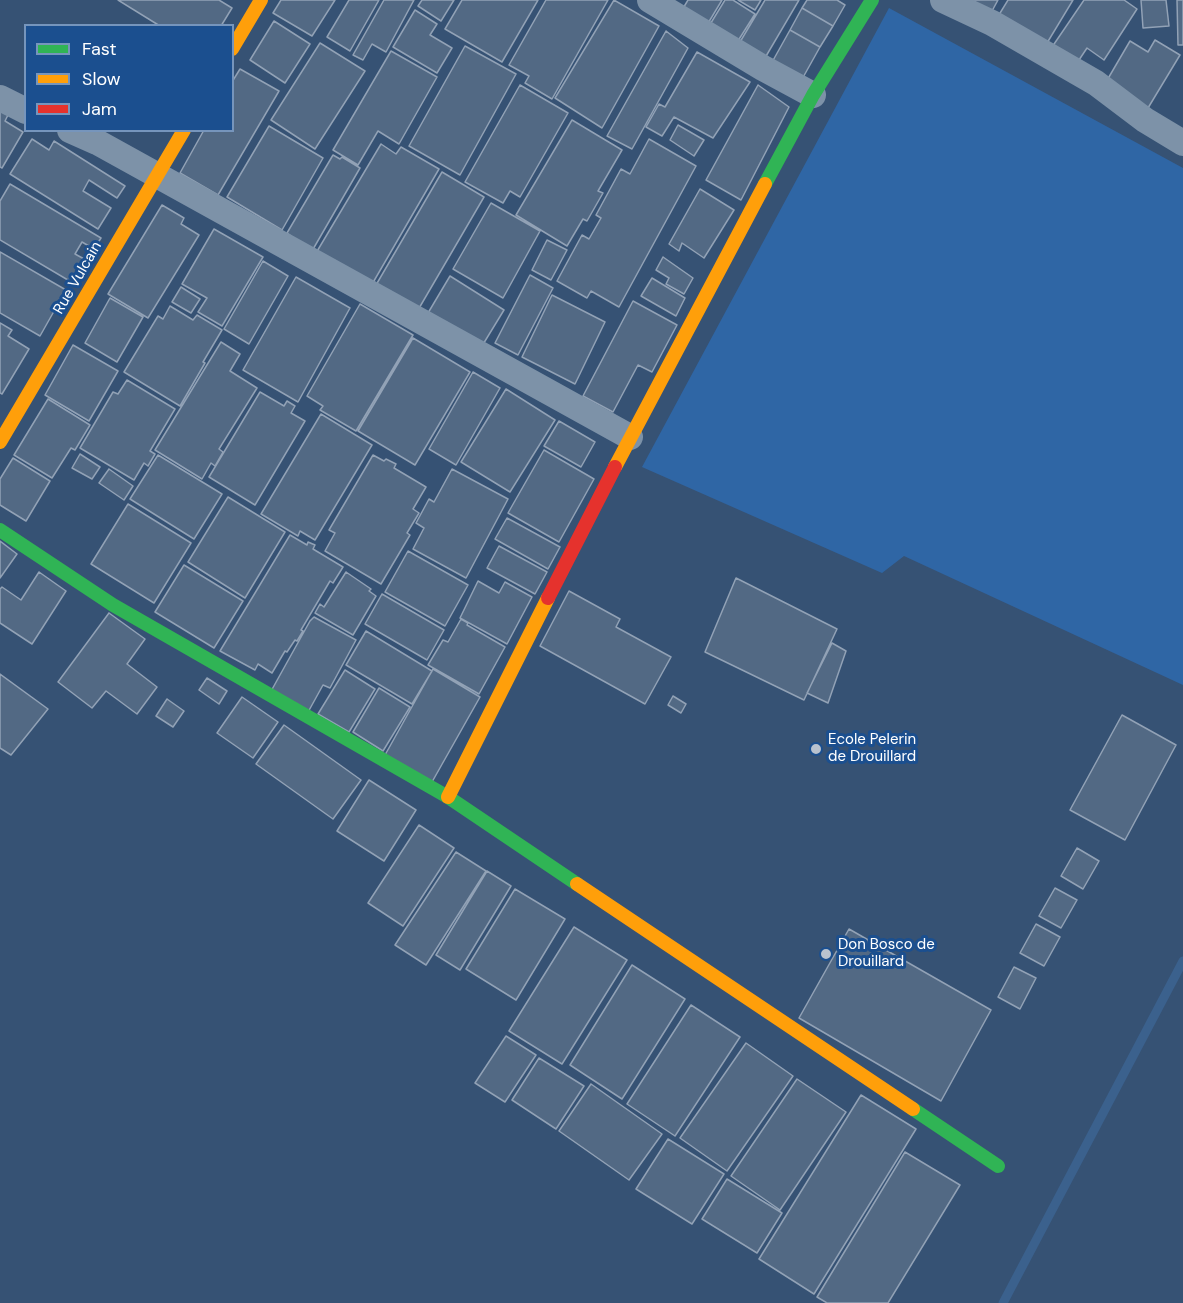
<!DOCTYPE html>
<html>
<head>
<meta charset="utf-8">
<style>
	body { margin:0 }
	#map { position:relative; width:1183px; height:1303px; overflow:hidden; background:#365274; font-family:"DM Sans",sans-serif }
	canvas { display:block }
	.legend { position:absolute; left:24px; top:24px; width:210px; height:108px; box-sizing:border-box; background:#1b4f8f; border:2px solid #7695bc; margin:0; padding:8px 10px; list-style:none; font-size:18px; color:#fff }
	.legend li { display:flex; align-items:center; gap:12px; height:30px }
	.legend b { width:30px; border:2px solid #7695bc }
</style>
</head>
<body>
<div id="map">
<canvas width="1183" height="1303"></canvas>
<ul class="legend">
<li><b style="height:8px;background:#30b455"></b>Fast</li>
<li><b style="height:8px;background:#ff9f0a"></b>Slow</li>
<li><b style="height:8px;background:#e5322d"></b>Jam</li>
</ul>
</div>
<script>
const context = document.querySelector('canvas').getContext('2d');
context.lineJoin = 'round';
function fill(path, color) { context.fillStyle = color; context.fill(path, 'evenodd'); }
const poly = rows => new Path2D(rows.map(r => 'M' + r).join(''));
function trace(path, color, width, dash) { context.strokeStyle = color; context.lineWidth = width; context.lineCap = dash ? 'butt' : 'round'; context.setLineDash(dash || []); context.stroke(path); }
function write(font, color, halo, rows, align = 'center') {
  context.font = font + ' "DM Sans",sans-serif'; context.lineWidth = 6; context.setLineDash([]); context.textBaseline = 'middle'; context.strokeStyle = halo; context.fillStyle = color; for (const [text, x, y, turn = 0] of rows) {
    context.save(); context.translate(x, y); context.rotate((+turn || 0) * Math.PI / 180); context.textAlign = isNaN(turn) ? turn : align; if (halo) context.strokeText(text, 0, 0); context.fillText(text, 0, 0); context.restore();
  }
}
const green = poly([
	[889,8,1183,168,1183,685,904,556,882,573,642,467]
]);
const stream = poly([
	[1003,1303,1183,961]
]);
const building = poly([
	[118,0,219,0,232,8,221,26,160,26,118,0],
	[281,0,335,0,312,36,273,13,281,0],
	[349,0,379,0,350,51,327,37,349,0],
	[384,0,414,0,386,52,372,44,363,60,353,55,384,0],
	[422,0,454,0,441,21,418,6,422,0],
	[462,0,538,0,502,62,445,29,462,0],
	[546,0,608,0,552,99,525,83,529,76,509,65,546,0],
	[614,0,659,26,602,128,555,98,614,0],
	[688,0,722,0,707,25,682,10,688,0],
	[725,0,733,0,755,14,736,44,709,26,725,0],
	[738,0,761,0,755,10,738,0],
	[765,0,799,0,762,63,737,47,765,0],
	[807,0,837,0,845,5,833,26,802,8,807,0],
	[963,0,998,0,992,11,963,0],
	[1008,0,1073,0,1044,48,997,18,1008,0],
	[1084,0,1124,0,1137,9,1104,60,1087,48,1075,66,1050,50,1084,0],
	[1141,0,1166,0,1169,26,1143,28,1141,0],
	[1177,0,1183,0,1183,45,1178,45,1177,0],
	[802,8,833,26,820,47,790,30,802,8],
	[415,10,437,24,430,35,452,48,437,73,393,47,415,10],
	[274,21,310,44,285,83,250,60,274,21],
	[790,30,820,47,801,81,771,64,790,30],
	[666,31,688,48,632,149,607,136,666,31],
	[1155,40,1180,55,1148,108,1106,82,1130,41,1148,52,1155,40],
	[320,43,365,71,315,149,271,120,320,43],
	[465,46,516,74,460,175,409,146,465,46],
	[391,51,437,77,399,144,378,131,358,165,333,150,391,51],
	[697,52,750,82,713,138,674,117,662,136,646,127,659,104,665,107,697,52],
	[240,69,279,91,218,195,180,173,204,130,232,130,232,82,240,69],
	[520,85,568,113,520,197,510,191,503,203,465,182,520,85],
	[758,85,789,107,741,200,706,180,758,85],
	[0,111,8,115,5,121,23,132,2,168,0,167,0,111],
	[572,120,622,150,598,191,603,193,587,221,583,219,567,246,516,215,572,120],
	[678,125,704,140,694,156,670,140,678,125],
	[269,126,323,158,282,230,227,197,269,126],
	[32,139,49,150,54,141,125,186,117,198,89,180,83,191,111,208,98,229,10,174,32,139],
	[649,139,696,166,619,307,591,291,587,298,557,281,582,235,589,239,601,218,596,215,621,169,630,174,649,139],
	[381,144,396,154,401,147,439,169,371,286,316,253,381,144],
	[333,155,340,159,342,157,360,168,312,251,287,233,333,155],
	[442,172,484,197,418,310,376,285,442,172],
	[10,184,101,238,94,249,82,242,75,254,86,260,73,283,0,240,0,201,10,184],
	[700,189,734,210,704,258,682,243,679,251,669,244,700,189],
	[491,203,540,231,503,298,453,269,491,203],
	[162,205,184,218,181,224,199,235,148,318,108,294,162,205],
	[214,229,263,257,222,326,198,312,207,298,182,284,214,229],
	[547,240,567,250,551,280,532,270,547,240],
	[0,252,66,290,40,336,0,313,0,252],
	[663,257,693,278,684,294,666,284,669,278,656,270,663,257],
	[263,261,288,276,249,344,224,329,263,261],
	[530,275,553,288,518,355,495,343,530,275],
	[450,276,504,310,482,346,428,313,450,276],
	[296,277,350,308,298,402,243,370,296,277],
	[652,278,685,298,676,316,641,296,652,278],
	[181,287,200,299,191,313,172,302,181,287],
	[552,295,605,322,575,384,522,357,552,295],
	[110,298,143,317,117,362,85,343,110,298],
	[633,301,677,325,652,372,638,365,613,412,583,396,633,301],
	[360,304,413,335,356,431,320,410,323,406,307,396,360,304],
	[170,306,193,320,197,315,222,330,203,362,205,363,180,406,124,372,158,316,163,319,170,306],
	[0,323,12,330,8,336,29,349,2,394,0,393,0,323],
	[413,338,470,372,415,465,358,431,413,338],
	[221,342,240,354,230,371,257,388,219,449,223,452,215,466,211,463,202,479,155,450,221,342],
	[73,345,118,371,89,421,45,395,73,345],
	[473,372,500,388,456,465,429,449,473,372],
	[127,380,175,409,150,451,155,454,148,466,144,463,134,480,80,448,113,392,118,394,127,380],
	[506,389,555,420,510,492,461,462,506,389],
	[260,392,284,406,287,401,295,406,291,413,305,421,255,505,209,477,260,392],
	[48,399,90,425,75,450,71,448,52,478,14,455,48,399],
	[321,414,372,445,315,540,300,531,298,536,261,514,321,414],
	[559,421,595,442,581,467,544,446,559,421],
	[544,450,594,479,559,542,508,513,544,450],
	[80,454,100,467,92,479,72,468,80,454],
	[158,455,222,494,194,539,130,499,158,455],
	[373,455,384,461,386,459,396,464,394,468,426,487,413,509,419,513,407,533,410,535,381,584,325,551,335,533,329,530,373,455],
	[13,458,50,481,26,521,0,505,0,479,13,458],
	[109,469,133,486,124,500,99,483,109,469],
	[452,469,508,499,466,578,413,549,424,528,416,523,429,499,434,502,452,469],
	[228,497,285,532,245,598,188,562,228,497],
	[128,504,191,543,154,603,91,564,128,504],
	[507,518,560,547,548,569,495,539,507,518],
	[290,535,307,545,308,542,315,545,313,549,343,567,333,583,330,581,301,630,303,631,297,641,295,640,287,652,285,651,272,673,258,664,255,670,220,651,290,535],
	[0,541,17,554,0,578,0,541],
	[499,546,547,572,535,594,487,568,499,546],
	[408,551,468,585,445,626,385,592,408,551],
	[184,565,243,601,214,648,155,612,184,565],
	[39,572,66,591,32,644,0,623,0,589,2,587,21,600,39,572],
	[346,572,371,589,369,591,376,596,353,635,315,613,320,604,324,607,346,572],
	[736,578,837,629,804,700,705,652,736,578],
	[478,581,499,593,505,582,532,597,507,644,460,618,478,581],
	[569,591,620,619,616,627,671,657,645,704,540,646,569,591],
	[382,594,444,630,427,660,365,624,382,594],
	[109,613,145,639,127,664,157,687,137,714,106,691,92,708,58,682,109,613],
	[314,617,356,640,330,688,323,685,307,714,270,693,310,621,314,617],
	[461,619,468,623,467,625,505,647,479,694,428,665,443,640,448,642,461,619],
	[366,631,432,671,412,704,346,665,366,631],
	[832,643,846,651,828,703,807,693,832,643],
	[433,669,480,697,432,782,385,755,433,669],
	[345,670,375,689,349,732,318,714,345,670],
	[0,674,48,709,11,755,0,748,0,674],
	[207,678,227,691,219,704,199,690,207,678],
	[379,688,410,707,383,751,353,732,379,688],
	[673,696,686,704,681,713,668,705,673,696],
	[242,697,278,722,253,758,217,733,242,697],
	[167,699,184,711,173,727,156,716,167,699],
	[1122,715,1176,745,1125,840,1070,810,1122,715],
	[284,725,361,780,333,819,256,764,284,725],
	[369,780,416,810,384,861,337,831,369,780],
	[419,825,454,848,403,926,368,903,419,825],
	[1077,848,1099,861,1083,889,1061,876,1077,848],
	[456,852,486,871,426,965,395,945,456,852],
	[487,871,511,886,460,970,436,955,487,871],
	[1055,888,1077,900,1061,928,1039,916,1055,888],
	[515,889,565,919,516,1000,466,969,515,889],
	[1036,924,1060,937,1044,966,1020,953,1036,924],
	[574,927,627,960,562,1064,509,1031,574,927],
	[849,929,991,1010,941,1101,799,1018,849,929],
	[632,965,685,999,622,1099,570,1065,632,965],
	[1014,967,1036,978,1020,1009,998,997,1014,967],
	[691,1005,740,1037,675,1136,627,1104,691,1005],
	[506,1036,536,1055,505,1102,475,1083,506,1036],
	[746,1043,793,1076,727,1171,680,1138,746,1043],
	[539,1058,584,1086,556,1129,512,1100,539,1058],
	[797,1079,846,1112,780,1210,731,1176,797,1079],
	[591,1084,662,1134,629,1180,559,1131,591,1084],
	[861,1095,916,1129,814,1294,759,1259,861,1095],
	[668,1139,724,1174,692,1224,636,1189,668,1139],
	[905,1152,960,1185,888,1303,827,1303,817,1297,905,1152],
	[727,1179,782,1213,757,1253,702,1219,727,1179]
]);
const street = poly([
	[650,0,763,68,813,95],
	[943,0,992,23,1096,83,1145,120,1183,143],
	[0,98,26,111],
	[70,130,97,142,630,437]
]);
const fast = poly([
	[765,184,813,95,872,0],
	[0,530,113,605,448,797,577,884],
	[913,1109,998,1166]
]);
const slow = poly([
	[232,49,261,0],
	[0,442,184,130],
	[615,467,765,184],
	[448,797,548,598],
	[577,884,913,1109]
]);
const jam = poly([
	[548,598,615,467]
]);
const markers = [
	[816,749,6,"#b9c2ce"],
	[826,954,6,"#b9c2ce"]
];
const streetNames = [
	["Rue Vulcain",78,278,-60]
];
const poiNames = [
	["Ecole Pelerin",828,740],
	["de Drouillard",828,757],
	["Don Bosco de",838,945],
	["Drouillard",838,962]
];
fill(green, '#2f66a5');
trace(stream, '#3b618d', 9);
fill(building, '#526984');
trace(building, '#92a2b6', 1.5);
trace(street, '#7d92a8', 26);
trace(fast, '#30b455', 14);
trace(slow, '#ff9f0a', 14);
trace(jam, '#e5322d', 14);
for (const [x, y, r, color] of markers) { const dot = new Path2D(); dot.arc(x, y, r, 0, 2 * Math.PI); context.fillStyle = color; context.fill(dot); trace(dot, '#1b4f8f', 2); }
write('15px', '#fff', '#1b4f8f', streetNames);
write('15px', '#fff', '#1b4f8f', poiNames, 'left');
</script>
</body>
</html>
